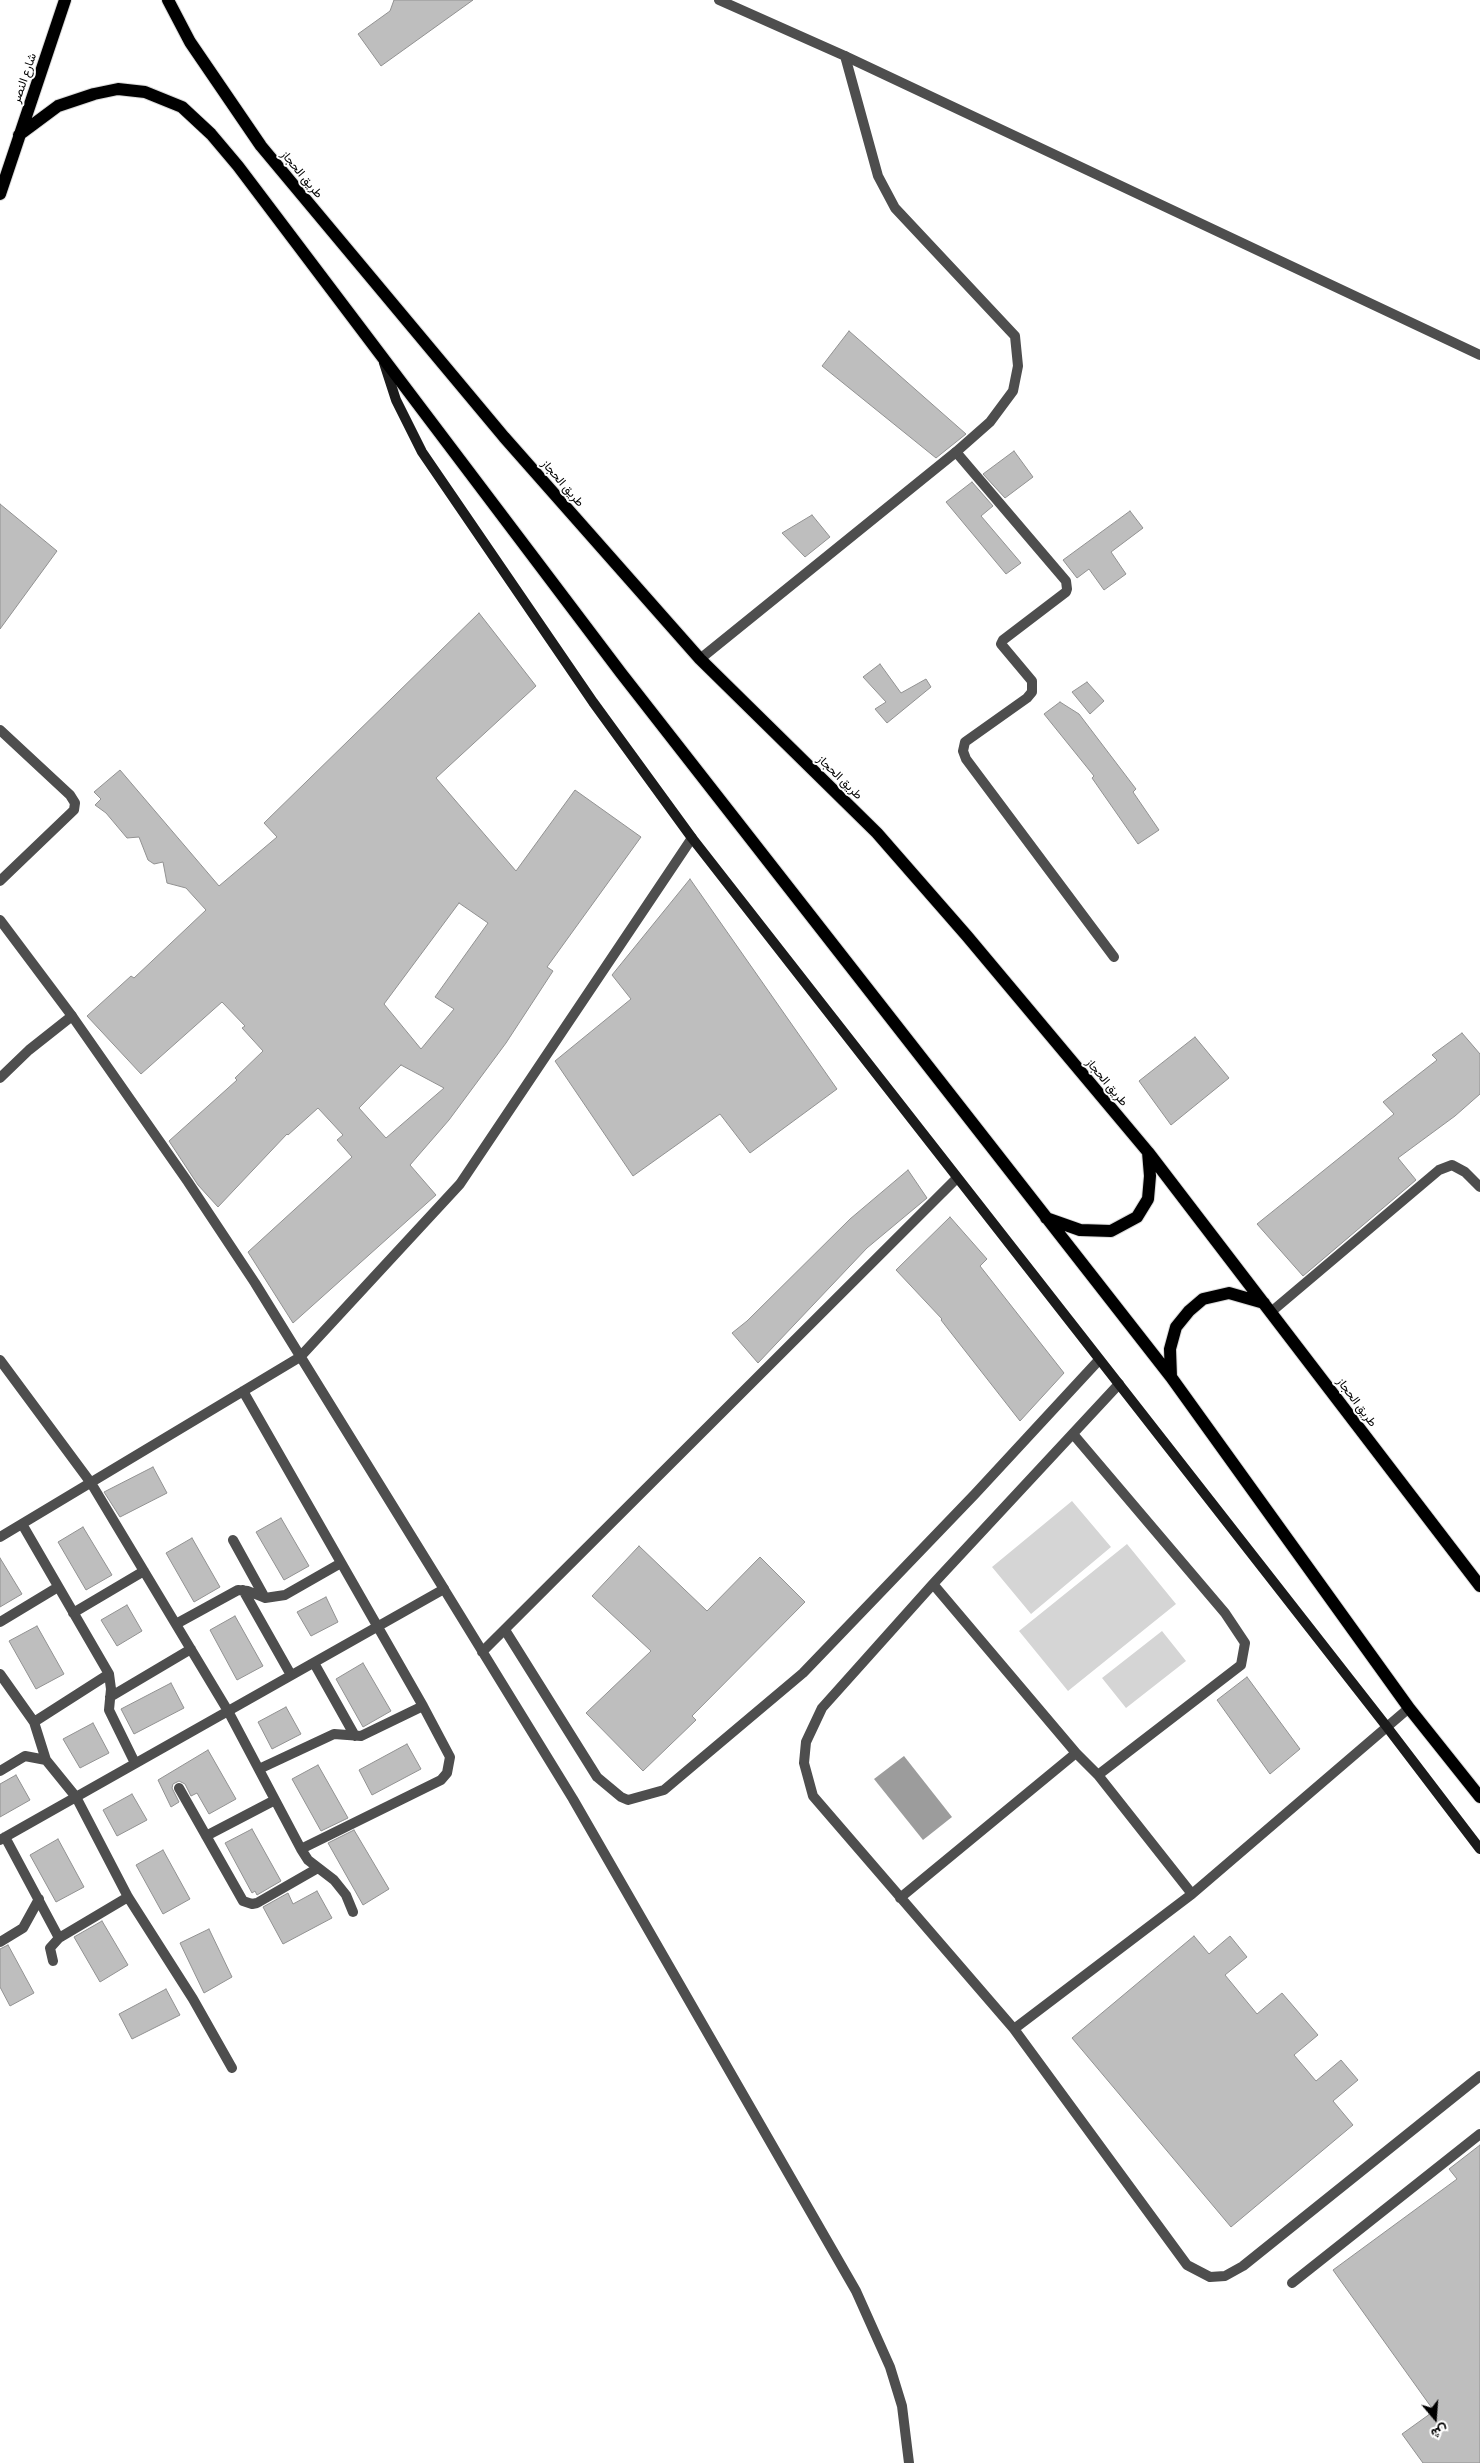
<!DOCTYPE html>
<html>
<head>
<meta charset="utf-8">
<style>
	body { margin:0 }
	#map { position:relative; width:1480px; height:2463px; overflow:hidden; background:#fff; font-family:Barlow,Vazirmatn,sans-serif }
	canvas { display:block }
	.north { position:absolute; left:1410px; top:2393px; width:50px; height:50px; -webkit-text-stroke:4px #fff; paint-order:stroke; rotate:162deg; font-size:14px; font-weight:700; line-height:20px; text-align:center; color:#000 }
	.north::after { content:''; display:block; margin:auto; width:18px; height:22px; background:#000; clip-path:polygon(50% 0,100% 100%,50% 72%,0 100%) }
</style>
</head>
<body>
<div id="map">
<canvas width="1480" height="2463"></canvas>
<div class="north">ش</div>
</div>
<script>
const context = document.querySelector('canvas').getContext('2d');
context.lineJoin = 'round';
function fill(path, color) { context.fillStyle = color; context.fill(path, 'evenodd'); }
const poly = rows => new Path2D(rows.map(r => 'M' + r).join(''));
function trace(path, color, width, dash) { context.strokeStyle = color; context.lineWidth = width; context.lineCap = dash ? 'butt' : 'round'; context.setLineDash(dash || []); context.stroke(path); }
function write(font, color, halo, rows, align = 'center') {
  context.font = font + ' Barlow,Vazirmatn,sans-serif'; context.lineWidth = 4; context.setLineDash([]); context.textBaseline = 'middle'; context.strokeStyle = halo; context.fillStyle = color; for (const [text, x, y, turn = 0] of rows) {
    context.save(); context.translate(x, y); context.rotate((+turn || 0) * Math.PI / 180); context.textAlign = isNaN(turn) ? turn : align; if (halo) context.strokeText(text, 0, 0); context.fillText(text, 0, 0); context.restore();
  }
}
const green = poly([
	[1072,1501,1111,1547,1031,1614,992,1567],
	[1127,1544,1176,1604,1068,1691,1019,1631],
	[1162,1631,1186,1661,1126,1708,1102,1678]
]);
const water = poly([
	[904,1756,952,1817,923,1840,874,1779]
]);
const building = poly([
	[394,0,473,0,381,66,358,34,390,11,394,0],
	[849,331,966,434,936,458,822,366,849,331],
	[1014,451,1033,477,1005,498,983,474,1014,451],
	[972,482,993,506,981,516,1021,563,1006,574,946,502,972,482],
	[0,504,57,551,0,629,0,504],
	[1130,511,1143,528,1111,552,1126,574,1104,590,1089,569,1077,578,1063,560,1130,511],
	[812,515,830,537,805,557,782,533,812,515],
	[479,613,536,686,436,778,516,871,575,790,641,837,547,967,553,971,506,1043,449,1120,410,1165,436,1195,293,1323,248,1252,352,1157,337,1140,343,1135,318,1108,288,1135,287,1134,218,1207,198,1185,169,1141,237,1080,235,1078,263,1051,242,1028,245,1026,222,1002,141,1074,87,1016,131,976,134,978,206,910,186,888,167,883,163,862,154,864,148,860,139,837,127,838,106,813,95,805,101,799,94,792,120,770,219,886,277,837,264,823,479,613],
	[459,903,488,923,435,997,454,1009,421,1049,384,1004,459,903],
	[401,1065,444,1088,386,1138,359,1108,401,1065],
	[880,664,901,693,926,679,931,687,887,723,875,709,886,702,863,677,880,664],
	[1087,682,1104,701,1090,714,1072,692,1087,682],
	[1060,702,1079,714,1136,789,1133,792,1159,830,1138,844,1092,778,1094,776,1044,714,1060,702],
	[690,879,837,1089,750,1153,720,1114,633,1176,555,1061,631,999,612,975,690,879],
	[1462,1033,1480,1054,1480,1094,1455,1116,1398,1158,1416,1180,1303,1276,1257,1224,1394,1114,1383,1102,1437,1060,1432,1055,1462,1033],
	[1195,1037,1229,1078,1171,1125,1139,1081,1195,1037],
	[908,1170,927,1198,867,1248,758,1363,732,1333,747,1321,850,1219,908,1170],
	[950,1217,987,1259,980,1266,1064,1373,1020,1421,941,1320,942,1319,896,1270,950,1217],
	[153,1467,167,1493,120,1517,104,1492,153,1467],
	[281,1518,309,1566,284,1580,256,1532,281,1518],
	[83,1527,112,1575,86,1590,58,1542,83,1527],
	[192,1538,220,1587,194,1602,166,1553,192,1538],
	[639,1546,707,1611,760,1557,805,1602,692,1716,696,1720,643,1771,586,1713,651,1651,592,1596,639,1546],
	[0,1558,22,1594,0,1607,0,1558],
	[326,1597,338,1622,311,1636,297,1612,326,1597],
	[127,1605,142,1631,117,1646,101,1620,127,1605],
	[235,1616,263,1666,237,1680,210,1630,235,1616],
	[37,1626,64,1674,36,1689,9,1641,37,1626],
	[363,1663,391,1711,363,1727,336,1679,363,1663],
	[1247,1677,1300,1749,1270,1774,1217,1700,1247,1677],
	[171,1683,184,1708,134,1734,121,1709,171,1683],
	[286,1707,301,1734,272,1749,258,1722,286,1707],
	[93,1723,109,1753,80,1768,63,1739,93,1723],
	[407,1744,421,1769,372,1795,359,1770,407,1744],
	[208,1750,236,1799,209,1814,197,1793,191,1796,185,1784,179,1781,173,1784,172,1788,179,1802,171,1807,158,1780,208,1750],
	[318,1765,348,1818,321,1831,292,1779,318,1765],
	[16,1775,30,1800,0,1817,0,1784,16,1775],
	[132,1794,147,1820,117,1836,103,1810,132,1794],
	[252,1829,281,1881,257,1895,255,1891,252,1893,225,1843,252,1829],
	[354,1830,389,1889,363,1905,328,1843,354,1830],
	[58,1839,84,1887,56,1902,30,1855,58,1839],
	[163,1850,190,1899,163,1914,136,1865,163,1850],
	[317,1891,332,1918,283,1944,263,1907,288,1893,293,1904,317,1891],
	[102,1921,128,1965,100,1982,74,1937,102,1921],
	[209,1929,232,1977,204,1993,180,1943,209,1929],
	[1194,1936,1209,1954,1230,1936,1247,1957,1225,1975,1257,2014,1282,1993,1318,2035,1294,2055,1316,2081,1341,2060,1358,2080,1333,2101,1353,2125,1231,2227,1072,2038,1194,1936],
	[8,1945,34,1993,10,2006,0,1987,0,1949,8,1945],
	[166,1989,180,2015,132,2039,119,2014,166,1989],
	[1480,2145,1480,2463,1423,2463,1402,2434,1434,2411,1333,2270,1457,2179,1449,2169,1480,2145]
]);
const lane = poly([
	[845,56,1480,355],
	[956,452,1066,581,1067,589,1066,592,1003,640,1001,644,1032,681,1032,692,1027,698,965,742,963,751,966,759,1114,957],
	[0,1078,29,1050,72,1016],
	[0,1360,91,1483],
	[1119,1384,933,1584,822,1708,806,1742,804,1763,813,1796,1014,2029,1187,2265,1210,2277,1225,2276,1243,2266,1480,2076],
	[1073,1434,1225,1613,1245,1643,1241,1665,1098,1775],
	[933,1584,1076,1753,1098,1775,1192,1894],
	[444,1589,573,1799,856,2291,890,2367,902,2406,909,2463],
	[505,1630,597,1777,621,1797,628,1800,664,1790,803,1673,975,1494,1099,1360],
	[482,1652,957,1178],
	[900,1898,1076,1753],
	[1014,2029,1192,1894,1409,1708],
	[1292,2283,1480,2134]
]);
const street = poly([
	[700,659,956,452,990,422,1013,391,1018,366,1015,336,895,208,878,176,845,56,719,0],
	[0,730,70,795,75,803,74,810,0,881],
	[0,920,72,1016,188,1182,255,1283,444,1589,0,1840],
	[1271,1312,1439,1170,1452,1165,1465,1172,1480,1187],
	[243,1391,423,1706,450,1757,447,1773,441,1780,301,1849],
	[91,1483,228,1711,301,1849,308,1860,334,1880,346,1895,353,1912],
	[22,1524,109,1674,111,1689,109,1710,135,1763],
	[0,1537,300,1357,460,1184,692,838],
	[233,1540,265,1598],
	[243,1590,291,1675],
	[73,1613,144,1571],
	[0,1622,58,1587],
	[176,1624,238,1590,248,1591,265,1598,285,1595,341,1563],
	[314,1663,355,1736],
	[0,1674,34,1722,46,1760,76,1797,128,1897,193,1999,232,2068],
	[110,1697,191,1649],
	[34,1722,109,1674],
	[259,1769,334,1734,361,1736,423,1706],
	[0,1771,25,1756,46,1760],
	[179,1788,243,1901,252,1904,257,1903,318,1868],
	[206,1836,275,1800],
	[5,1837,59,1938,50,1948,53,1961],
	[59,1938,128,1897],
	[0,1942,23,1928,39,1899]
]);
const secondary = poly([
	[384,363,396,400,422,452,593,702,692,838,1387,1727,1480,1849]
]);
const primary = poly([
	[168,0,190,42,261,146,504,437,700,659,877,833,967,936,1148,1152,1480,1586],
	[19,135,58,106,94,94,118,89,145,92,182,107,211,134,238,166,621,673,1171,1377,1409,1708,1480,1797],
	[0,194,65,0],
	[1046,1218,1080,1230,1111,1231,1137,1217,1148,1199,1150,1176,1148,1152],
	[1171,1377,1170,1349,1176,1327,1189,1311,1203,1299,1229,1293,1264,1303]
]);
const streetNames = [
	["شارع النصر",24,78,-71],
	["طريق الحجاز",302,174,50],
	["طريق الحجاز",563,483,49],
	["طريق الحجاز",840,777,44],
	["طريق الحجاز",1107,1082,50],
	["طريق الحجاز",1357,1402,53]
];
fill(green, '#d5d5d5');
fill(water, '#9c9c9c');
fill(building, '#bebebe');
trace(building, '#929292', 1);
trace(primary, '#dbdbdb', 14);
trace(lane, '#4e4e4e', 10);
trace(street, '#4e4e4e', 10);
trace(secondary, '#1b1b1b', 10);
trace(primary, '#000', 12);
write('12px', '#000', '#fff', streetNames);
</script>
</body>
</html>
